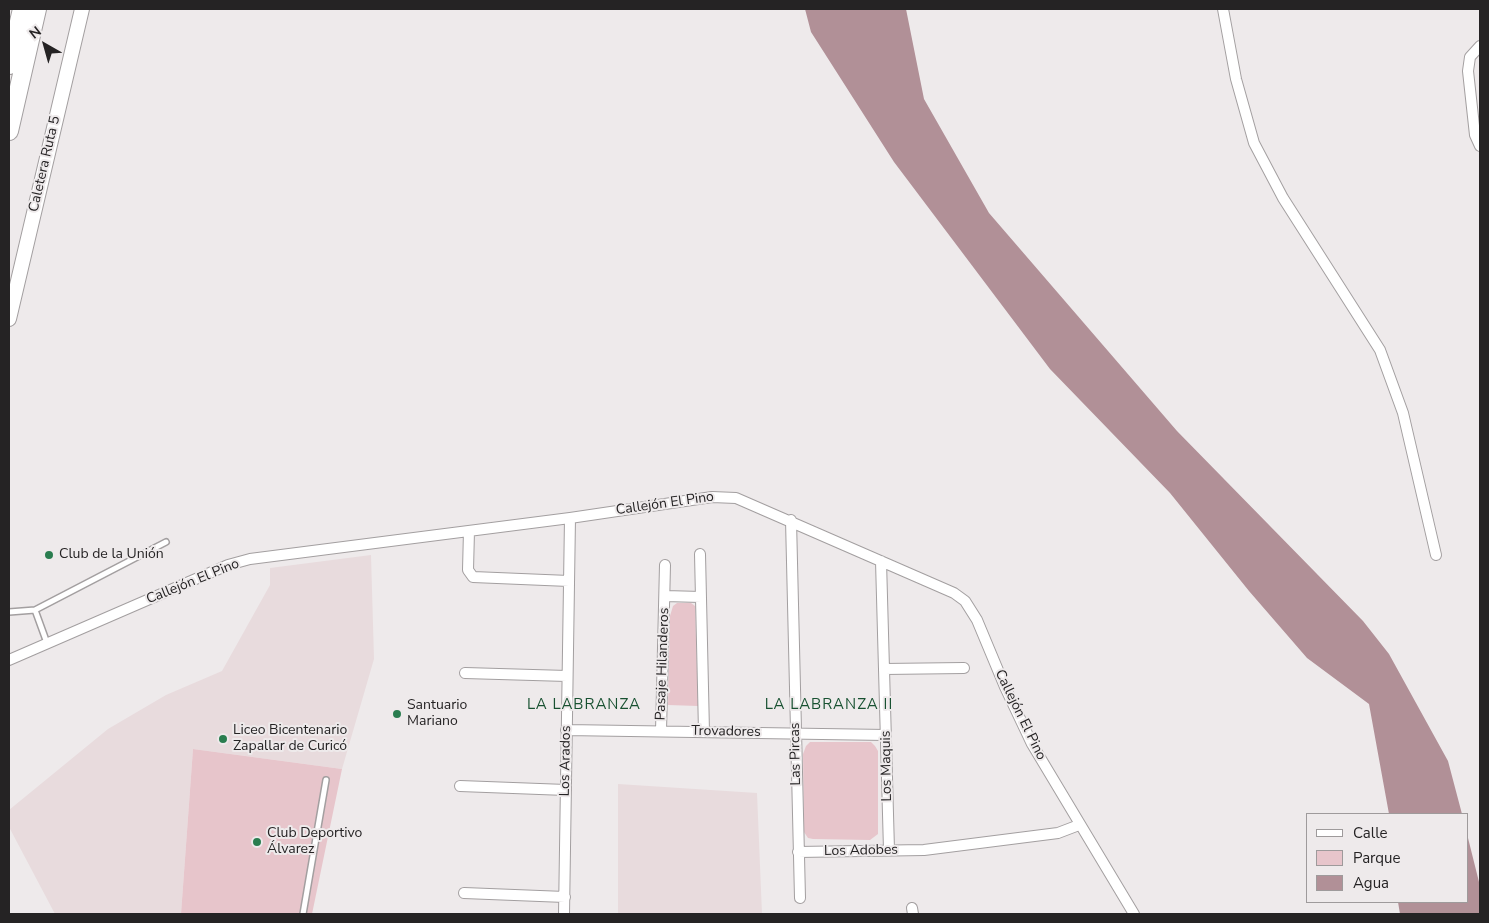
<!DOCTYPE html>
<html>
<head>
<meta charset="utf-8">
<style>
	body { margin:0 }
	#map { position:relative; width:1489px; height:923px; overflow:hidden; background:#eeeaeb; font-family:"Nunito Sans",sans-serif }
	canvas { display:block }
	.frame { position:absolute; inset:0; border:10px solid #252324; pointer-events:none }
	.legend { position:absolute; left:1306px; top:813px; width:162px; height:90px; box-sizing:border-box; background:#eeeaeb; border:1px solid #9e9a9b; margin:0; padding:6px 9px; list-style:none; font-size:15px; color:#252324 }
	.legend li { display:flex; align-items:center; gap:10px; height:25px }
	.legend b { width:25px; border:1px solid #9e9a9b }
	.north { position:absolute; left:20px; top:20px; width:50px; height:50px; -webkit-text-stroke:4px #eeeaeb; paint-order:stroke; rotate:322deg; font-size:14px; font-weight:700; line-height:20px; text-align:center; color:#252324 }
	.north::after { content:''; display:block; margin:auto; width:18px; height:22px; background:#252324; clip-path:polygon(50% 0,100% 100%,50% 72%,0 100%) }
</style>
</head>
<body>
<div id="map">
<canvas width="1489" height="923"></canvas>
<div class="frame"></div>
<ul class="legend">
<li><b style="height:6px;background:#fff"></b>Calle</li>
<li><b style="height:14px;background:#e7c5cb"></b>Parque</li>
<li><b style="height:14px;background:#b19097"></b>Agua</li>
</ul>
<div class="north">N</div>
</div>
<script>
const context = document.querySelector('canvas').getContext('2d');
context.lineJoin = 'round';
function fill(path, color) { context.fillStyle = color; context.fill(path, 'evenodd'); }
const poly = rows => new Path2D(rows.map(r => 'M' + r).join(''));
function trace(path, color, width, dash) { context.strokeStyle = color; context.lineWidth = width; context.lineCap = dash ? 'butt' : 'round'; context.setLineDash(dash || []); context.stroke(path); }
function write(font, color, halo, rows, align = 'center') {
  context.font = font + ' "Nunito Sans",sans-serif'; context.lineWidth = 4; context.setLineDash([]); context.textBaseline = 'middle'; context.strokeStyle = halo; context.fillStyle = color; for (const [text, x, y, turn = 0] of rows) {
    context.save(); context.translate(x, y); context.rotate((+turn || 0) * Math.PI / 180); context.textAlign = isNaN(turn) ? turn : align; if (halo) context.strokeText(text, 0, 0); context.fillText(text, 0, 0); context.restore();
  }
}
const built = poly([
	[371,555,374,659,342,769,193,749,181,914,55,914,9,827,9,810,108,729,166,695,222,671,270,585,270,568],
	[618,784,757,793,762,914,618,914]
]);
const green = poly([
	[677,603,691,603,695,606,698,706,668,705,670,616,673,606],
	[810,742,871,742,875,746,878,751,878,834,870,840,813,839,808,838,804,832,803,754,806,746],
	[193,749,342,769,312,914,181,914]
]);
const water = poly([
	[805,9,906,9,924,99,989,213,1177,431,1363,621,1389,654,1448,761,1462,814,1389,814,1369,704,1307,658,1249,591,1170,493,1050,369,894,162,811,32],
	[1468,838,1480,886,1480,914,1400,914,1398,902,1468,902]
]);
const lane = poly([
	[35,610,166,542],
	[9,612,35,610,47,643],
	[303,914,326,780]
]);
const street = poly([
	[1223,9,1236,79,1254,143,1283,198,1380,350,1403,413,1436,555],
	[1480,46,1470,57,1468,71,1475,135,1480,146],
	[791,520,800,898],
	[469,531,468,570,473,577,569,581],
	[700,554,704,732],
	[881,561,889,850],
	[665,596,701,597],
	[9,660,228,565,250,559,570,518,712,497,736,498,954,593,965,601,977,620,1005,687,1032,744,1134,914],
	[884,669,964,668],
	[465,673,567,676],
	[566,730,886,735],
	[661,731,665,565],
	[460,786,566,790],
	[798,852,924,850,1058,833,1079,825],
	[464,893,565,897],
	[912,908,913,914],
	[564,914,570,518]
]);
const secondary = poly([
	[9,319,82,9]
]);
const highway = poly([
	[9,65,22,9],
	[9,131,37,9]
]);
const markers = [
	[49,555,5,"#2a7d4f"],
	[397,714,5,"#2a7d4f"],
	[223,739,5,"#2a7d4f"],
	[257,842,5,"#2a7d4f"]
];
const streetNames = [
	["Caletera Ruta 5",45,164,-77],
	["Callejón El Pino",665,504,-8],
	["Callejón El Pino",193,582,-22],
	["Pasaje Hilanderos",663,664,-88],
	["Callejón El Pino",1020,715,64],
	["Trovadores",726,732,1],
	["Las Pircas",796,754,-91],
	["Los Arados",566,761,-89],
	["Los Maquis",887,766,-91],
	["Los Adobes",861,851,-1]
];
const poiNames = [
	["Club de la Unión",59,555],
	["Santuario",407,706],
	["Mariano",407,722],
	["Liceo Bicentenario",233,731],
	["Zapallar de Curicó",233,747],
	["Club Deportivo",267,834],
	["Álvarez",267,850]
];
const neighbourhoodNames = [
	["LA LABRANZA",584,705],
	["LA LABRANZA II",829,705]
];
fill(built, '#e8dbdd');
fill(green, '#e7c5cb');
fill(water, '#b19097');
trace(lane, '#a39fa0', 8);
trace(street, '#a39fa0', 12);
trace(secondary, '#a39fa0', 16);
trace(highway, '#a39fa0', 20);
trace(lane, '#fff', 5);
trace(street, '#fff', 10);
trace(secondary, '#fff', 14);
trace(highway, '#fff', 18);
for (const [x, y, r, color] of markers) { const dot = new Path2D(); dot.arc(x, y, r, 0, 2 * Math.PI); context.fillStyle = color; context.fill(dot); trace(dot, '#eeeaeb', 2); }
write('14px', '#252324', '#eeeaeb', streetNames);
write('14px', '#252324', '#eeeaeb', poiNames, 'left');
context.letterSpacing = '1px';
write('15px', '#185131', '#eeeaeb', neighbourhoodNames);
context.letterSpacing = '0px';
</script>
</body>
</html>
